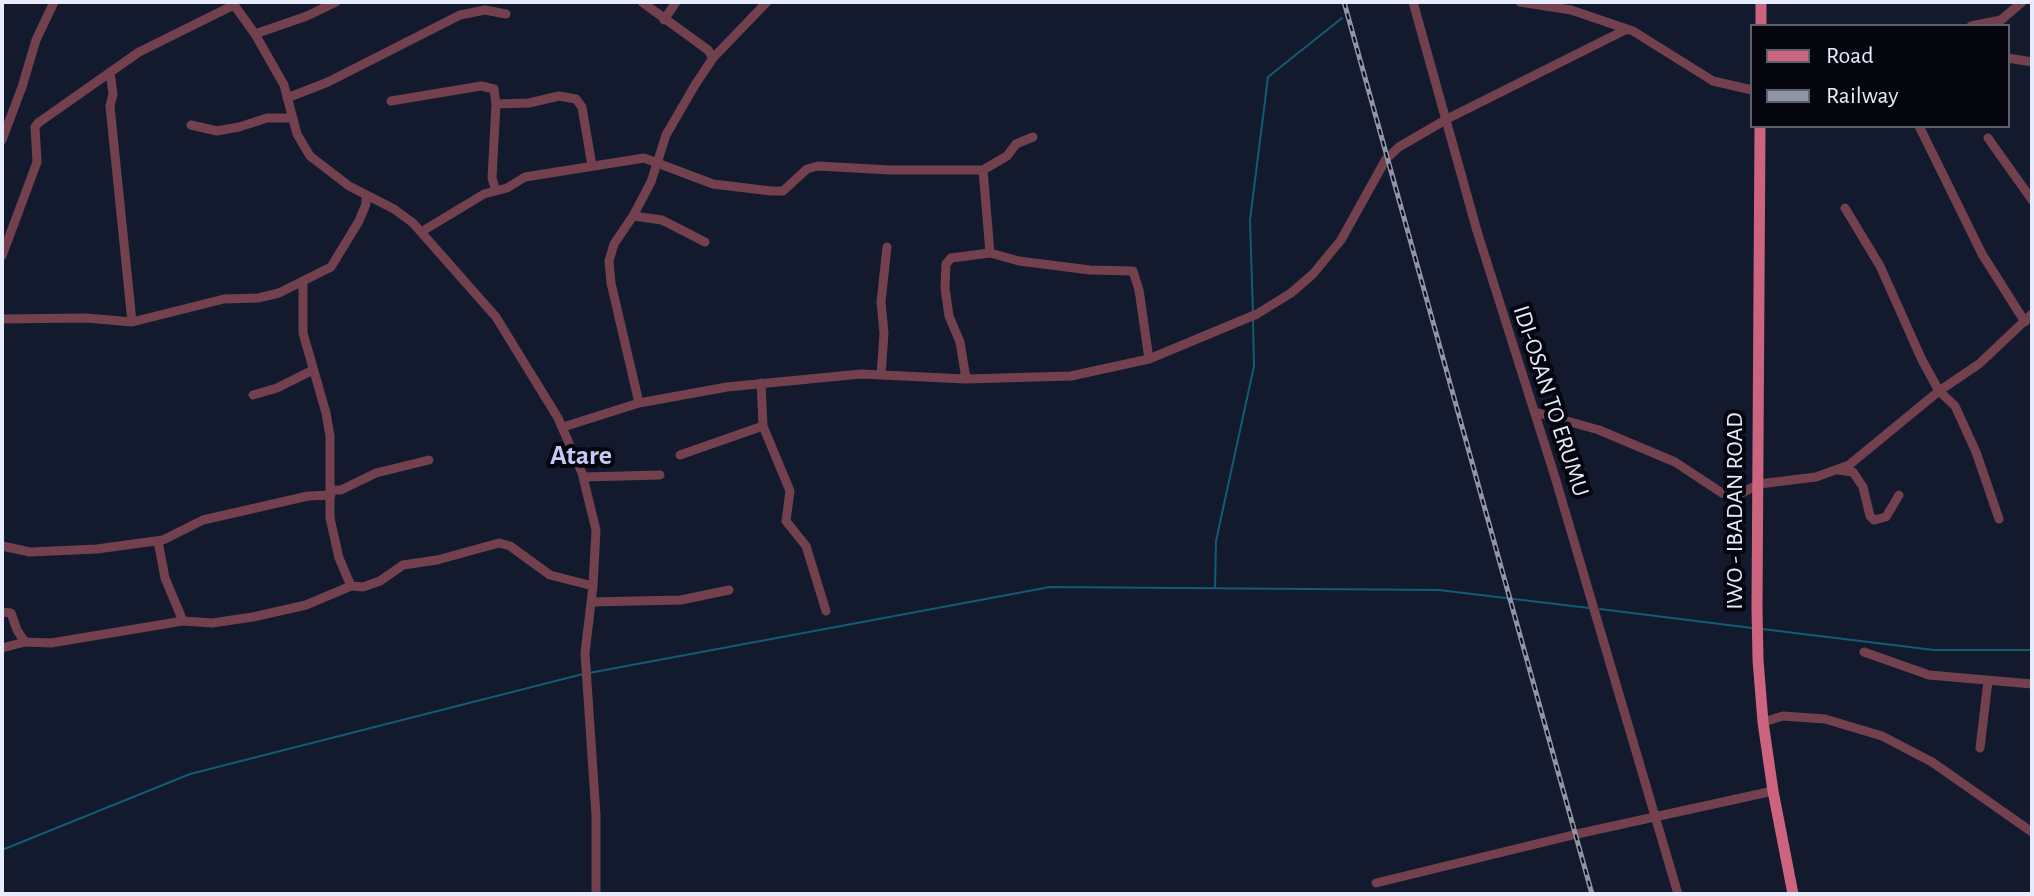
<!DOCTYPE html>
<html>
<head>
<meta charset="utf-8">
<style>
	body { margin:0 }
	#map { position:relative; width:2034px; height:896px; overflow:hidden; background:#131a2e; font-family:"Alegreya Sans",sans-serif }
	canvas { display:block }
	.frame { position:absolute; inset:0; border:4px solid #e6ecfb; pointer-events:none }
	.legend { position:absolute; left:1750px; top:24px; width:260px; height:104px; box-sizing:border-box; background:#04050d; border:2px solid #5e616c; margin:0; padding:10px 14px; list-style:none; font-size:24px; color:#e6ecfb }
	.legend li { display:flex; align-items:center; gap:16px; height:40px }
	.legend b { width:40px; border:2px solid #5e616c }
</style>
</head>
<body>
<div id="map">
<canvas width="2034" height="896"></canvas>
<div class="frame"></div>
<ul class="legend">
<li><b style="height:10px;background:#cc6480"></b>Road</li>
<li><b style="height:10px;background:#8f95a6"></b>Railway</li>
</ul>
</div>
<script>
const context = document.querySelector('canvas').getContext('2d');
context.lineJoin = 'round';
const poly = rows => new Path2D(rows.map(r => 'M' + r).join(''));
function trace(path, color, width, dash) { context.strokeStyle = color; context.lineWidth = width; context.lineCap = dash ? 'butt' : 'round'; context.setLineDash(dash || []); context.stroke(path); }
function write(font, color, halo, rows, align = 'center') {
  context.font = font + ' "Alegreya Sans",sans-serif'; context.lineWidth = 8; context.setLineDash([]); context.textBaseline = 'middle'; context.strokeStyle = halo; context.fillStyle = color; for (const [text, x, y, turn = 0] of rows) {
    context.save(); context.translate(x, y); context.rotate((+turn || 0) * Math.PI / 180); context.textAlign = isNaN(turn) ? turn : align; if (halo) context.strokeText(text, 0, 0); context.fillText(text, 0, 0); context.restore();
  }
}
const stream = poly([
	[1253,313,1250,220,1268,77,1342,18],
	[1215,588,1216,541,1254,366,1253,319],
	[1600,609,1752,628],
	[1762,629,1934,650,2032,650],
	[589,673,1050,587,1439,590,1589,608],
	[2,850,190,774,583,674]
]);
const minor = poly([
	[232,2,255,34,284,85,297,134,310,156,349,186,394,209,413,223,496,317,558,418,582,473,596,530,593,586,585,653,596,815,596,894],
	[642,2,708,50,713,58],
	[1413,2,1477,231,1555,477,1678,894],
	[1520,2,1571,10,1627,29],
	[664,20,676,2],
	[1971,26,2001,20,2022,2],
	[255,34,307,16,336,2],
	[2008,58,2032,62],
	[110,72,113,94,110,106,132,322],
	[287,98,328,82,460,15,485,10,506,14],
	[391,101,481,86,494,89,496,104,492,178,496,191],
	[496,104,529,103,559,96,576,99,582,107,592,166],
	[191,125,217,131,239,127,267,118,292,118],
	[1919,126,1982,254,2025,322],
	[1033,137,1016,144,1007,156,983,170,990,253,1019,261,1090,270,1133,271,1139,290,1149,359],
	[1988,138,2032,200],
	[2,140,22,87,36,40,54,2],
	[1845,208,1880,266,1922,360,1939,391,1955,406,1976,452,1999,519],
	[633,216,662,220,705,242],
	[421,232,484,194,507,188,525,177,644,158,713,184,771,191,783,191,807,169,818,166,890,170,983,170],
	[2,256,37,162,35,127,38,123,139,52,234,5],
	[303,283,303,333,326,413,330,436,330,518,339,558,351,586,363,587,380,581,403,565,437,560,499,543,510,546,550,575,593,586],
	[2,319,86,318,132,322,224,299,258,298,279,293,331,267,359,221,366,204,366,197],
	[881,375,884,333,881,302,887,247],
	[966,379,960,342,949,316,945,288,946,264,951,258,990,253],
	[761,383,763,426,790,491,786,521,806,546,826,611],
	[253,395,277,388,313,370],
	[639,403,611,283,609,261,614,244,633,216,651,182,666,135,695,85,713,58,767,2],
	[1535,412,1599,430,1675,462,1722,493,1736,496,1759,484,1816,477,1849,465,1939,391,1979,364,2032,314],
	[563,427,639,403,727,387,861,374,966,379,1071,376,1149,359,1257,314,1291,293,1313,274,1341,240,1386,159,1399,147,1447,119,1627,29,1633,31,1713,81,1752,90],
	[680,455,763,426],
	[1838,470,1853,472,1863,487,1870,516,1874,520,1886,517,1899,495],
	[584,477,660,475],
	[331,490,341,490,376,473,429,460],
	[158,541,165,578,183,621],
	[2,546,30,552,97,549,163,540,203,520,308,496,331,495],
	[591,602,681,600,729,590],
	[2,612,11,613,17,630,25,642,51,643,183,621,212,623,253,617,306,605,351,586],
	[2,648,25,642],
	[1864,652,1929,675,2032,684],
	[1763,722,1783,716,1825,719,1882,736,1932,762,2032,832],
	[1980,748,1988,681],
	[1376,883,1577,834,1773,791]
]);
const major = poly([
	[1761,26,1761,2],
	[1760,126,1757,608,1758,660,1763,722,1773,791,1793,894]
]);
const rail = poly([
	[1344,2,1592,894]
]);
const streetNames = [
	["IDI-OSAN TO ERUMU",1551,401,72],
	["IWO - IBADAN ROAD",1735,511,-90]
];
const quarterNames = [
	["Atare",581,456]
];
trace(stream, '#125b74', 2);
trace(minor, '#73414d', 9);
trace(major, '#cc6480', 11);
trace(rail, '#8f95a6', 5);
trace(rail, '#04050d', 2, [6]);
write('24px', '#e6ecfb', '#04050d', streetNames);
write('bold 28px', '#c3caf5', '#04050d', quarterNames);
</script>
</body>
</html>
